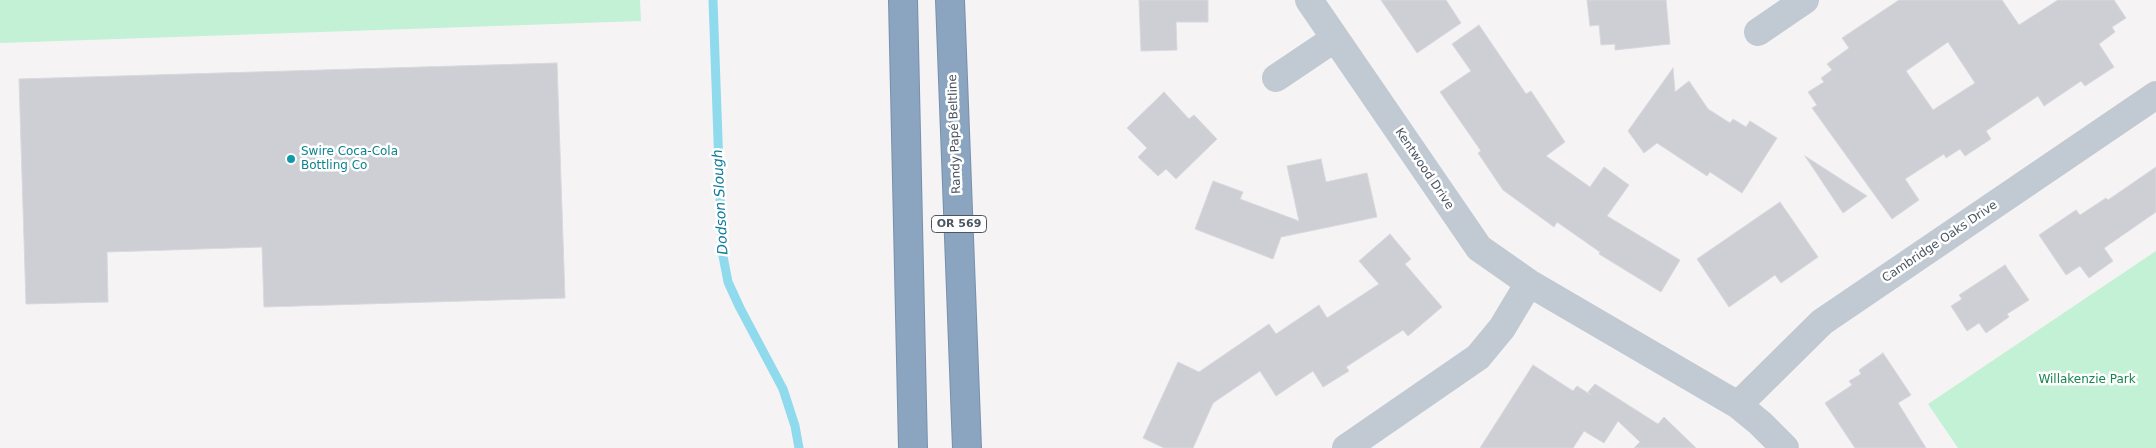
<!DOCTYPE html>
<html>
<head>
<meta charset="utf-8">
<style>
	body { margin:0 }
	canvas { display:block; background:#f5f3f3 }
</style>
</head>
<body>
<canvas width="2156" height="448"></canvas>
<script>
const context = document.querySelector('canvas').getContext('2d');
context.lineJoin = 'round';
function fill(path, color) { context.fillStyle = color; context.fill(path, 'evenodd'); }
const poly = rows => new Path2D(rows.map(r => 'M' + r).join(''));
function trace(path, color, width, dash) { context.strokeStyle = color; context.lineWidth = width; context.lineCap = dash ? 'butt' : 'round'; context.setLineDash(dash || []); context.stroke(path); }
function write(font, color, halo, rows, align = 'center') {
  context.font = font + ' "DejaVu Sans",sans-serif'; context.lineWidth = 5; context.setLineDash([]); context.textBaseline = 'middle'; context.strokeStyle = halo; context.fillStyle = color; for (const [text, x, y, turn = 0] of rows) {
    context.save(); context.translate(x, y); context.rotate((+turn || 0) * Math.PI / 180); context.textAlign = isNaN(turn) ? turn : align; if (halo) context.strokeText(text, 0, 0); context.fillText(text, 0, 0); context.restore();
  }
}
const green = poly([
	[0,0,640,0,641,21,0,43],
	[2156,251,2156,448,1958,448,1928,404]
]);
const stream = poly([
	[713,0,722,251,728,282,740,308,783,389,795,426,799,448]
]);
const building = poly([
	[1139,0,1208,0,1208,22,1176,22,1177,50,1141,51,1139,0],
	[1381,0,1446,0,1461,23,1417,53,1381,0],
	[1587,0,1666,0,1670,44,1615,50,1615,44,1601,45,1599,25,1590,26,1587,0],
	[1899,0,2002,0,2019,25,2058,0,2114,0,2126,18,2112,27,2115,32,2099,44,2114,67,2085,86,2081,81,2044,106,2038,96,1986,131,1991,139,1965,156,1960,149,1946,158,1944,154,1905,179,1919,200,1892,219,1812,108,1817,105,1808,92,1824,82,1821,78,1832,70,1827,64,1849,48,1842,38,1899,0],
	[1948,42,1975,83,1933,110,1906,71,1948,42],
	[1479,25,1526,94,1531,91,1565,142,1546,156,1590,187,1604,167,1629,185,1607,216,1680,260,1661,292,1599,254,1600,252,1557,222,1554,227,1503,190,1478,153,1481,151,1440,92,1471,71,1452,44,1479,25],
	[557,63,565,298,264,307,262,247,107,252,108,302,26,304,19,79,557,63],
	[1673,68,1675,92,1689,81,1708,109,1730,123,1733,119,1746,127,1750,121,1777,138,1742,193,1710,172,1707,176,1657,143,1644,153,1628,131,1673,68],
	[1164,92,1189,119,1194,115,1217,139,1176,179,1166,169,1158,176,1138,157,1147,148,1127,128,1164,92],
	[1805,156,1867,196,1843,213,1805,156],
	[1321,159,1326,182,1367,173,1377,217,1281,237,1273,259,1195,229,1213,181,1243,192,1240,199,1299,221,1287,166,1321,159],
	[2156,167,2156,212,2104,248,2113,261,2089,278,2080,266,2066,275,2039,235,2076,210,2080,215,2106,198,2108,200,2156,167],
	[1780,202,1818,257,1781,283,1775,275,1729,307,1697,259,1780,202],
	[1390,234,1411,259,1405,264,1442,307,1408,336,1403,330,1346,367,1349,371,1323,387,1313,371,1276,396,1260,371,1213,403,1193,448,1164,448,1143,438,1178,362,1199,372,1269,324,1276,334,1319,305,1327,318,1379,284,1359,261,1390,234],
	[2005,265,2029,300,2007,314,2009,317,1986,333,1979,323,1967,331,1951,306,1962,299,1959,295,2005,265],
	[1883,353,1911,395,1898,403,1926,448,1855,448,1825,403,1852,385,1849,381,1861,374,1859,370,1883,353],
	[1533,365,1573,391,1577,386,1591,395,1588,392,1595,384,1658,424,1664,417,1696,448,1634,448,1640,442,1618,421,1604,443,1584,431,1573,448,1480,448,1533,365]
]);
const street = poly([
	[1309,0,1479,248,1529,283,1738,405,1760,423,1785,448],
	[1758,32,1805,0],
	[1276,78,1334,39],
	[1738,405,1822,322,2156,95],
	[1346,448,1478,357,1502,328,1529,283]
]);
const highway = poly([
	[903,0,913,448],
	[950,0,967,448]
]);
const markers = [
	[291,159,5,"#0f9aa8"]
];
const shields = [
	[959,224,55]
];
const shieldNames = [
	["OR 569",959,224]
];
const streetNames = [
	["Randy Papé Beltline",955,134,-92],
	["Kentwood Drive",1424,169,56],
	["Cambridge Oaks Drive",1940,242,-34]
];
const cultureNames = [
	["Swire Coca-Cola",301,152],
	["Bottling Co",301,166]
];
const parkNames = [
	["Willakenzie Park",2087,380]
];
const waterNames = [
	["Dodson Slough",721,202,-93]
];
fill(green, '#c3f1d5');
trace(stream, '#90daee', 9);
fill(building, '#cdcfd5');
trace(building, '#d7d9de', 1);
trace(highway, '#7690ad', 30);
trace(street, '#c1cad2', 28);
trace(highway, '#8ba5c1', 28);
for (const [x, y, r, color] of markers) { const dot = new Path2D(); dot.arc(x, y, r, 0, 2 * Math.PI); context.fillStyle = color; context.fill(dot); trace(dot, '#fff', 2); }
for (const [x, y, w] of shields) { const box = new Path2D(); box.roundRect(x - w / 2, y - 8.5, w, 17, 4); context.fillStyle = '#fff'; context.fill(box); trace(box, '#4a5661', 1); }
write('bold 11px', '#4a5661', null, shieldNames);
write('12px', '#4a5661', '#fff', streetNames);
write('12px', '#0d838f', '#fff', cultureNames, 'left');
write('12px', '#17864f', '#fff', parkNames);
write('italic 14px', '#0c7c9b', '#fff', waterNames);
</script>
</body>
</html>
